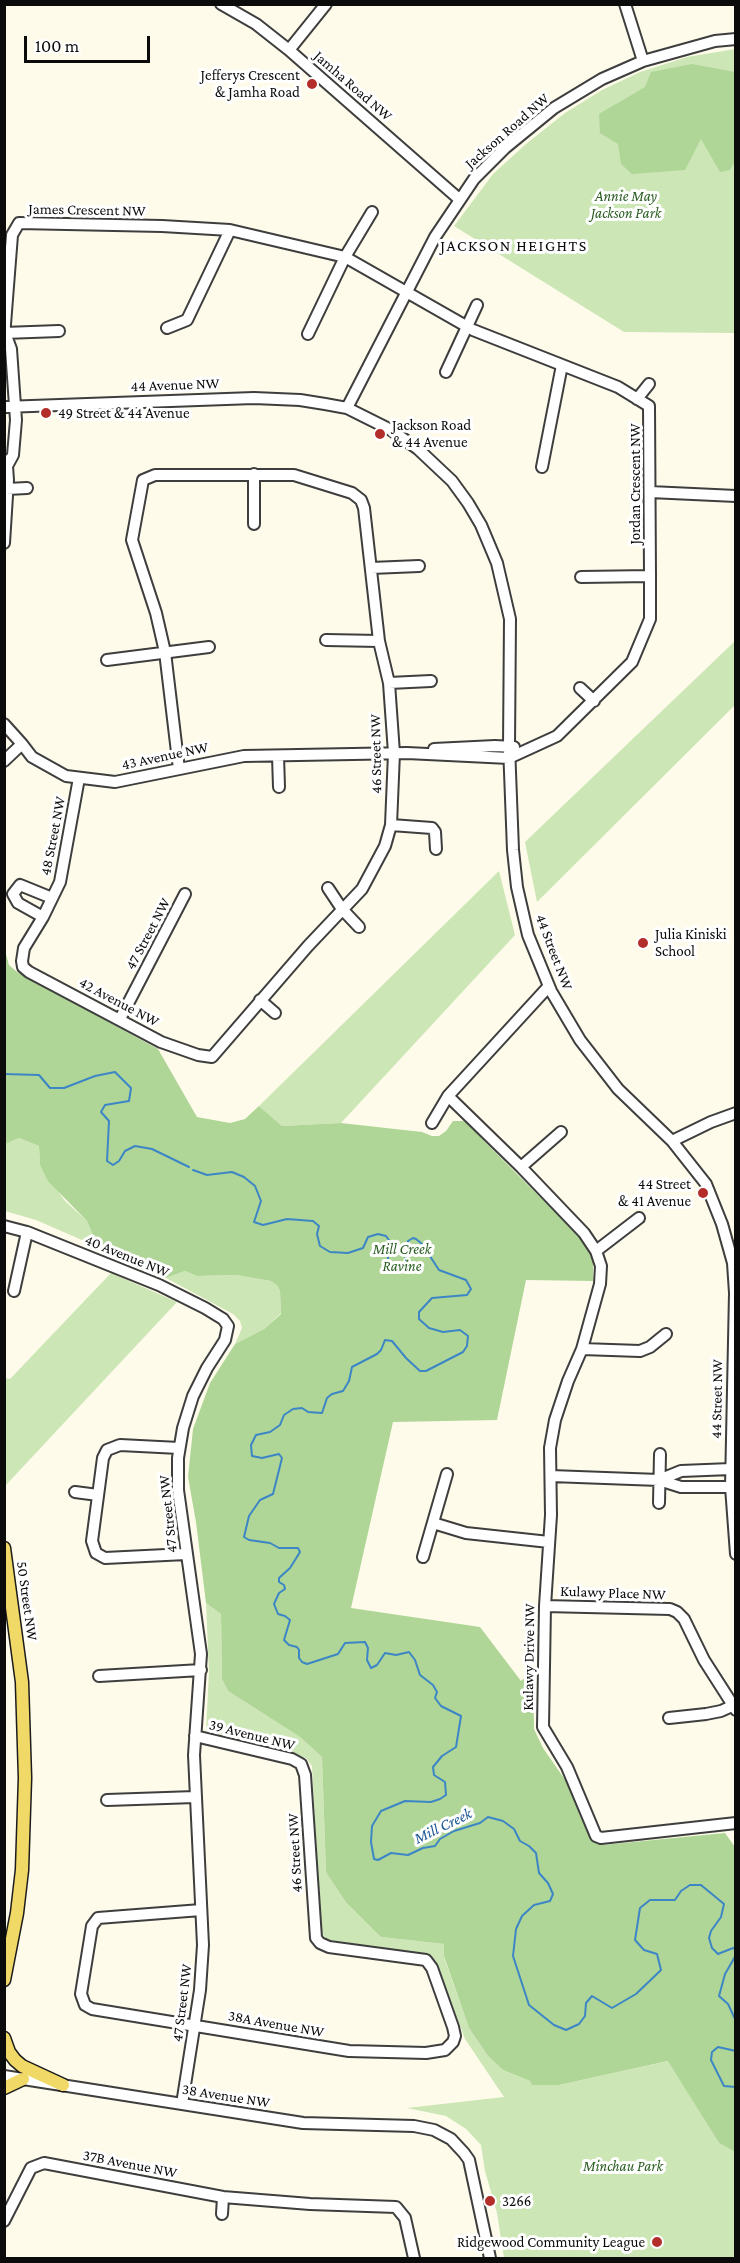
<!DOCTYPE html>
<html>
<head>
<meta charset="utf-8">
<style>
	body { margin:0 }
	#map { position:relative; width:740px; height:2263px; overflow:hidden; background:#fefbea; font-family:"Crimson Pro",serif }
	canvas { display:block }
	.frame { position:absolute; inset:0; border:6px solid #0b0b0b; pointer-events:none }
	.scale { position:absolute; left:24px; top:36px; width:126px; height:27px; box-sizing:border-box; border:3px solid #0b0b0b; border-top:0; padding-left:8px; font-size:18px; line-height:21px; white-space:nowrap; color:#0b0b0b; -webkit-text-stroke:4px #fff; paint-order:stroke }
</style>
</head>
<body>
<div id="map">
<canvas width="740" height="2263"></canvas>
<div class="frame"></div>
<div class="scale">100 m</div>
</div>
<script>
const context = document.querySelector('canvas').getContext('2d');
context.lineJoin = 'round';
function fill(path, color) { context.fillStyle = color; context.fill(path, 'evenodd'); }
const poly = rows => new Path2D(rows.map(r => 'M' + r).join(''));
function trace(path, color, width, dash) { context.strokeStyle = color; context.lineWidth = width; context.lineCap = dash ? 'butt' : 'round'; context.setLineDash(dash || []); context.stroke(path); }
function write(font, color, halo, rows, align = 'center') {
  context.font = font + ' "Crimson Pro",serif'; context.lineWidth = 6; context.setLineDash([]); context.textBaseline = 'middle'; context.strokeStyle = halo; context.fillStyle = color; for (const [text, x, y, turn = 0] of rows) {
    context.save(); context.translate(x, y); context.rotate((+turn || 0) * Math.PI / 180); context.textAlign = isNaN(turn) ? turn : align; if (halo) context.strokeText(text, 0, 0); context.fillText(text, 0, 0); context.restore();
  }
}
const green = poly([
	[735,49,735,333,624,332,454,226,493,174,526,144,565,113,602,90,640,72,687,57],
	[735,641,735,705,537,902,525,842],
	[499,871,515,935,341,1123,282,1126,259,1106],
	[19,1138,39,1146,40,1165,65,1201,87,1221,98,1247,36,1220,5,1211,4,1144],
	[185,1271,197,1276,236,1275,271,1281,277,1284,280,1291,281,1313,264,1329,235,1344,242,1328,240,1321,233,1314,166,1278],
	[111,1273,177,1302,5,1486,5,1378,10,1379],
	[206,1603,221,1614,222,1679,228,1691,300,1737,322,1757,326,1872,381,1937,444,1944,444,1957,469,2028,488,2056,503,2070,530,2081,532,2085,559,2085,669,2061,719,2143,735,2152,735,2258,504,2258,497,2213,485,2171,481,2145,466,2129,446,2116,407,2108,504,2097,465,2039,438,1966,427,1954,327,1940,321,1932,312,1766,306,1758,206,1730,209,1672]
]);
const forest = poly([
	[692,64,735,72,735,161,730,170,720,172,701,139,685,170,632,174,621,164,618,144,600,133,599,114,645,87,651,72],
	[6,954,9,965,17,972,158,1049,197,1117,230,1123,245,1119,259,1106,282,1126,341,1123,422,1132,432,1136,439,1136,446,1131,453,1121,463,1121,469,1124,484,1141,590,1247,593,1256,593,1281,526,1280,497,1420,393,1422,351,1608,480,1627,521,1681,533,1671,534,1729,543,1748,568,1784,580,1816,595,1843,602,1845,725,1833,735,1847,735,2152,719,2143,668,2061,559,2085,532,2085,530,2081,503,2070,488,2056,469,2028,444,1956,444,1944,381,1937,346,1902,326,1872,322,1757,300,1737,228,1691,222,1679,221,1614,206,1603,196,1522,188,1477,193,1429,210,1383,235,1344,264,1329,281,1314,280,1291,277,1285,271,1281,236,1275,197,1276,185,1271,166,1278,98,1247,87,1221,48,1181,40,1165,39,1146,19,1138,5,1144,4,957]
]);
const stream = poly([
	[4,1074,39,1075,50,1088,64,1088,95,1076,115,1072,131,1088,129,1101,105,1105,101,1112,109,1121,107,1161,113,1165,119,1161,125,1151,135,1146,152,1149,189,1167],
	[193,1170,207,1175,232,1172,244,1177,255,1186,261,1201,254,1222,263,1225,287,1219,313,1221,319,1226,317,1234,320,1246,330,1252,348,1253,363,1248,368,1237,378,1234,386,1236,391,1243,387,1263,390,1269,400,1269,405,1261,408,1241,413,1238,416,1239,422,1244,439,1270,466,1280,471,1289,467,1295,432,1298,419,1312,419,1319,429,1328,443,1332,460,1330,468,1336,467,1346,463,1352,426,1371,420,1371,406,1358,392,1341,385,1340,381,1350,377,1354,352,1367,349,1381,343,1391,332,1394,327,1398,322,1413,308,1412,302,1408,293,1409,284,1415,280,1425,270,1432,256,1435,251,1445,252,1456,262,1458,279,1454,282,1458,273,1494,260,1500,249,1516,244,1537,249,1540,270,1543,279,1548,298,1548,300,1552,290,1568,279,1578,279,1582,284,1585,285,1589,279,1593,274,1604,278,1614,285,1616,290,1620,284,1640,289,1645,297,1647,299,1650,299,1658,302,1662,307,1664,338,1654,345,1643,365,1642,368,1648,367,1660,371,1668,377,1665,385,1653,396,1655,409,1652,415,1660,420,1675,433,1685,437,1692,435,1698,441,1706,461,1716,456,1747,442,1756,433,1767,434,1775,445,1782,446,1795,440,1799,431,1802,405,1801,381,1811,372,1826,371,1842,374,1859,378,1860,391,1853,408,1855,423,1848,435,1846,440,1839,454,1831,480,1823,488,1817,503,1821,514,1829,520,1841,529,1846,536,1853,539,1873,548,1883,553,1894,550,1901,534,1905,522,1916,516,1929,513,1956,529,2005,554,2025,566,2030,579,2024,585,2016,586,2003,592,1996,612,2008,636,1994,661,1970,657,1954,644,1950,635,1940,640,1908,650,1900,675,1900,681,1891,690,1885,701,1885,724,1904,721,1917,711,1931,709,1938,712,1948,718,1954,733,1948,736,1950],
	[736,1955,725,1974,719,1996,728,2004,736,2021],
	[736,2051,718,2047,712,2052,711,2060,724,2086,736,2087]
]);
const minor = poly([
	[221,4,256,24,289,50,459,199],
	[625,4,643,61],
	[289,50,326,4],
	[167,328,187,320,230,230],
	[4,333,59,331],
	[5,333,11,349,16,420,13,455,7,466],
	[308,334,345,257,372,212],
	[4,337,12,235,19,223,162,226,230,230,345,257,473,330,618,387,649,406,650,576,650,619,632,662,557,736,509,758,407,753,244,756,115,782,66,776,32,757,22,744,4,761],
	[446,372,477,305],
	[637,399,649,384],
	[4,407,254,398,300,400,325,404,347,408,391,430,418,449,452,481,468,503,481,525,497,563,510,619,509,746,513,850,517,887,528,935,551,991,580,1040,618,1089,672,1141,706,1184,722,1224,733,1263,735,1293,731,1487,736,1554],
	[347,408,435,237,474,179,505,148,554,108,602,79,643,61,715,41,736,39],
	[542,467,562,365],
	[7,489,27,488],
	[650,492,736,496],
	[254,524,254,474],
	[4,543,8,480,7,466,5,460],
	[371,568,419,566],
	[581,577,650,576],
	[326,640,379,641],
	[107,660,209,647],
	[389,683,431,681],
	[580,688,594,701],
	[4,724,22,744],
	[434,749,495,746,514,747],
	[278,756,279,787],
	[79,778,60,882,43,917,24,948,22,961,23,967,29,972,161,1042,198,1055,212,1057,308,946,362,889,385,846,391,825,394,753,389,683,379,641,364,508,361,500,352,493,294,475,155,475,143,480,132,540,156,613,165,652,179,769],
	[391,825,432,828,435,832,436,849],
	[328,888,342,909,359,927],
	[43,917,18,903,13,894,20,885,52,898],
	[260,1000,275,1013],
	[120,1019,185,894],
	[448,1096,521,1167,584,1233,596,1251,601,1266,600,1284,582,1349,568,1381,555,1420,550,1448,551,1515,545,1606,543,1727,567,1767,596,1836,601,1838,736,1823],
	[432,1123,448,1096,549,986],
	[672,1141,711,1122,736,1113],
	[521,1167,561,1132],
	[4,1226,27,1232,159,1285,205,1308,223,1319,228,1326,225,1340,207,1368,193,1396,183,1428,178,1458,178,1490,201,1654,194,1755,203,1945,200,1990,182,2104],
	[596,1251,639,1218],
	[14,1291,27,1232],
	[582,1349,640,1351,650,1347,666,1334],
	[179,1448,120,1445,107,1450,103,1458,92,1541,96,1553,105,1558,186,1554],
	[551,1476,659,1480,681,1487,731,1487],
	[659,1480,681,1471,731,1469],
	[75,1492,98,1495],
	[659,1503,660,1454],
	[433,1523,466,1533,549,1542],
	[423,1557,447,1474],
	[545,1606,670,1609,677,1612,684,1619,704,1660,736,1710],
	[99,1676,201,1670],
	[669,1718,706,1714,721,1711,732,1706],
	[195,1736,292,1759,301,1764,305,1775,316,1938,320,1943,329,1947,426,1960,432,1968,453,2027,455,2036,453,2042,445,2050,426,2053,349,2051,92,2009,85,2005,81,1994,92,1926,98,1918,201,1910],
	[107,1800,195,1797],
	[4,2076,303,2123,414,2126,434,2130,451,2139,464,2153,469,2160,490,2258],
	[222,2214,223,2197],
	[4,2221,31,2168,44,2163,223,2197,310,2204,396,2207,405,2218,414,2258]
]);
const major = poly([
	[4,1548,22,1682,25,1778,22,1870,17,1913,4,1980],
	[4,2038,9,2052,15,2060,22,2066,63,2085],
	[4,2088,23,2079]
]);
const markers = [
	[312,84,6,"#b32e2b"],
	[46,413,6,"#b32e2b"],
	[380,434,6,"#b32e2b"],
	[643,943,6,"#b32e2b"],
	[703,1193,6,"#b32e2b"],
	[490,2201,6,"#b32e2b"],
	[657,2242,6,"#b32e2b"]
];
const poiNames = [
	["Jefferys Crescent",300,75,"right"],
	["& Jamha Road",300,92,"right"],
	["49 Street & 44 Avenue",58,413],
	["Jackson Road",392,425],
	["& 44 Avenue",392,442],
	["Julia Kiniski",655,934],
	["School",655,951],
	["44 Street",691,1184,"right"],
	["& 41 Avenue",691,1201,"right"],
	["3266",502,2201],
	["Ridgewood Community League",645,2242,"right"]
];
const streetNames = [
	["Jamha Road NW",353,86,41],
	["Jackson Road NW",507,131,-41],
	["James Crescent NW",87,210,1],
	["44 Avenue NW",175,385,-2],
	["Jordan Crescent NW",635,484,-90],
	["46 Street NW",376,754,-91],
	["43 Avenue NW",165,756,-12],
	["48 Street NW",53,836,-79],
	["47 Street NW",148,934,-62],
	["44 Street NW",554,952,69],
	["42 Avenue NW",119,1002,28],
	["40 Avenue NW",127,1256,22],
	["44 Street NW",717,1399,-89],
	["47 Street NW",168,1514,-96],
	["Kulawy Place NW",613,1593,2],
	["50 Street NW",27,1601,82],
	["Kulawy Drive NW",529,1657,-89],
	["39 Avenue NW",252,1735,14],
	["46 Street NW",295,1853,-93],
	["47 Street NW",182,2003,-83],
	["38A Avenue NW",276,2024,10],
	["38 Avenue NW",226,2096,9],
	["37B Avenue NW",130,2164,11]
];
const parkNames = [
	["Annie May",626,196],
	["Jackson Park",626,213],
	["Mill Creek",402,1249],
	["Ravine",402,1266],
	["Minchau Park",623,2166]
];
const neighbourhoodNames = [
	["JACKSON HEIGHTS",514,246]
];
const waterNames = [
	["Mill Creek",443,1826,-26]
];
fill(green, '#cce6b6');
fill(forest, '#afd697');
trace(stream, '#3d86c5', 2);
trace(minor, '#3e3e3e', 14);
trace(major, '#1c1c1c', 15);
trace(minor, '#fff', 10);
trace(major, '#f1d967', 12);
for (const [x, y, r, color] of markers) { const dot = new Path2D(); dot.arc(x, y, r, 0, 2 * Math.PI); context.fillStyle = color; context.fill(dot); trace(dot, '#fff', 2); }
write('15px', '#0b0b0b', '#fff', poiNames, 'left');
write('15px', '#0b0b0b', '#fff', streetNames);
write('italic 15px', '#295e20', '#fff', parkNames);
context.letterSpacing = '1.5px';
write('16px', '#0b0b0b', '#fff', neighbourhoodNames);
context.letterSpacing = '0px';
write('italic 16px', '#1c5895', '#fff', waterNames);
</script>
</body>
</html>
